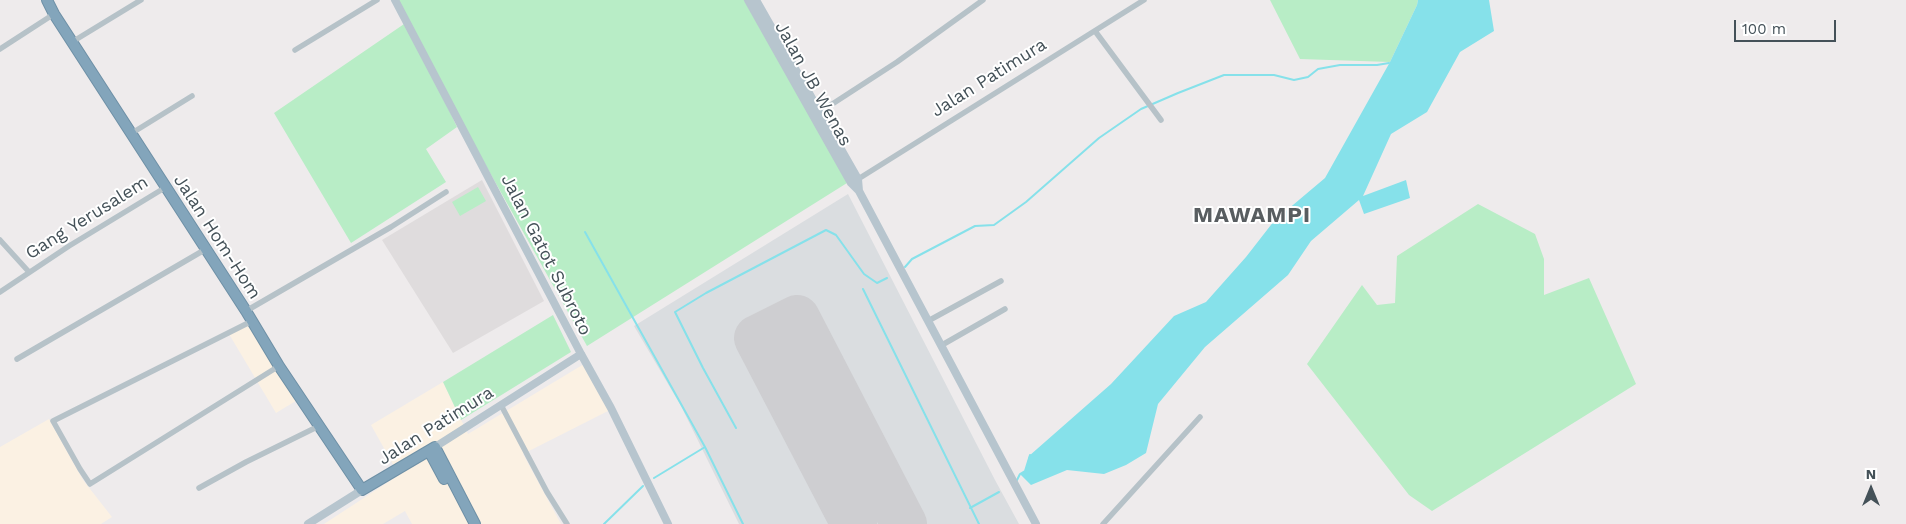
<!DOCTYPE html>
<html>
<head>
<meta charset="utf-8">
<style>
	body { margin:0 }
	#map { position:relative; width:1906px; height:524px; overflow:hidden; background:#eeebec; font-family:"Work Sans",sans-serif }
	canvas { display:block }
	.north { position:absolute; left:1846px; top:464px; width:50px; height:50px; -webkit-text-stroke:4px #fff; paint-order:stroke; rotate:0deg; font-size:14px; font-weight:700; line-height:20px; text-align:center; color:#445158 }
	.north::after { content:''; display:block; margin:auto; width:18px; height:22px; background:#445158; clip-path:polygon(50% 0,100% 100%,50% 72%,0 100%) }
	.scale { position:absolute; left:1734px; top:20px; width:102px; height:22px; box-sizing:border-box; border:2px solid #445158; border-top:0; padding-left:6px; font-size:15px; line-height:18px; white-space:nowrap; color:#445158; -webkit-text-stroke:4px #fff; paint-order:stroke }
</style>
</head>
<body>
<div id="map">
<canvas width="1906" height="524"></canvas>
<div class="north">N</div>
<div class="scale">100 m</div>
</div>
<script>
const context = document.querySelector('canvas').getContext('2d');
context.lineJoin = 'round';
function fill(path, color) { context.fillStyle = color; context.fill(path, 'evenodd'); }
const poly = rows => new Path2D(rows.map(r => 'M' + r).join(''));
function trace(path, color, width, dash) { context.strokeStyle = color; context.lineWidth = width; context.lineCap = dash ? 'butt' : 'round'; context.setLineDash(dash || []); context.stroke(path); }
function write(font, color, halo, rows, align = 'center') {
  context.font = font + ' "Work Sans",sans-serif'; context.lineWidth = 4; context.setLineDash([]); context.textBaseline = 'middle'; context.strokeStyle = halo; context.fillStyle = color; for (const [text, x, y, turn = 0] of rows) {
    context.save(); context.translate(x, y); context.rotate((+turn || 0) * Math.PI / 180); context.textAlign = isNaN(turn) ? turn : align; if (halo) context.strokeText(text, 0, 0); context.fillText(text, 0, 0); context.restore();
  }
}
const commercial = poly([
	[248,325,299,399,276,413,229,334],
	[584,364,610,410,523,454,561,524,412,524,405,511,383,524,324,524,399,475,371,425,443,382,468,434],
	[49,419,83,480,112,517,101,524,0,524,0,447]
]);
const education = poly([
	[482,180,544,301,453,353,382,240]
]);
const airport = poly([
	[848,194,995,480,1019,524,739,524,681,406,634,326]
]);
const green = poly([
	[396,0,744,0,812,117,847,183,587,346,415,39,457,127,426,149,446,182,351,243,274,113,407,22],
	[1270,0,1418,0,1417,5,1390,62,1300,59],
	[478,187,486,201,460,216,452,202],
	[1478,204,1535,234,1544,259,1544,295,1589,278,1636,384,1432,511,1409,495,1307,364,1362,285,1377,305,1395,303,1397,256],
	[553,315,571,352,461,420,443,382]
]);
const water = poly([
	[1418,0,1489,0,1494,31,1460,52,1427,112,1391,134,1363,196,1406,180,1410,198,1364,214,1359,200,1311,241,1288,275,1205,347,1158,404,1146,453,1126,465,1104,474,1067,470,1031,485,1020,474,1025,471,1029,456,1111,384,1174,316,1206,302,1246,257,1274,221,1325,178,1390,62,1417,5]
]);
const stream = poly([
	[585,232,705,447,743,524],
	[905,267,912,259,975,226,994,225,1026,202,1099,138,1141,109,1178,93,1224,75,1274,75,1294,80,1308,77,1318,69,1340,65,1377,65,1389,63],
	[863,289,979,524],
	[736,428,703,368,675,312,706,293,826,230,836,235,864,274,877,283,887,278],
	[654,478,705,447],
	[1017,480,1020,474,1025,471,1030,455],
	[970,508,999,492],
	[604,524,643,486]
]);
const runway = poly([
	[854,524,757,338,797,318,904,524]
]);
const street = poly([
	[1095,31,1161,120],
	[72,42,141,0],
	[0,49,54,14],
	[295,50,377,0],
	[820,112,897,62,983,0],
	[132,133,192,96],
	[855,181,1144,0],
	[0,240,29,272],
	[0,292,69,246,166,187],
	[246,311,391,227,446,192],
	[252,321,53,421,80,469,90,484,279,366],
	[928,321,1001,281],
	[942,345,1005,309],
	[17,359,206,249],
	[501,405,547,492,567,524],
	[199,488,246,462,319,426],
	[1103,524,1200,417]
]);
const secondary = poly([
	[395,0,581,354,611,408,668,524],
	[748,0,851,183,859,191,1036,524],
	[756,0,858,179,859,191],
	[435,447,581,354],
	[308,524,362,490]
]);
const highway = poly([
	[47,0,54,14,246,311,279,366,362,490,435,447,475,524],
	[429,451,444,479]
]);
const streetNames = [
	["Jalan Patimura",989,78,-32],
	["Jalan JB Wenas",813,84,61],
	["Gang Yerusalem",87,218,-32],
	["Jalan Hom-Hom",217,237,57],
	["Jalan Gatot Subroto",546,255,63],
	["Jalan Patimura",436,426,-32]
];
const districtNames = [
	["MAWAMPI",1252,216]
];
fill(commercial, '#fbf1e3');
fill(education, '#dfdcdd');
fill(airport, '#dadde0');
fill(green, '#b8edc6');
fill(water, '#86e1ea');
trace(stream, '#86e1ea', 2);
trace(runway, '#ceced1', 46);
trace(highway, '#6e90a6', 12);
trace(street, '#b6c2c8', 5.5);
trace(secondary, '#b7c5ce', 8);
trace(highway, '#83a5bb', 10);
write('18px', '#445158', '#fff', streetNames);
context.letterSpacing = '1px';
write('bold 22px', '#585d60', '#fff', districtNames);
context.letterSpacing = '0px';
</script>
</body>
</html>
